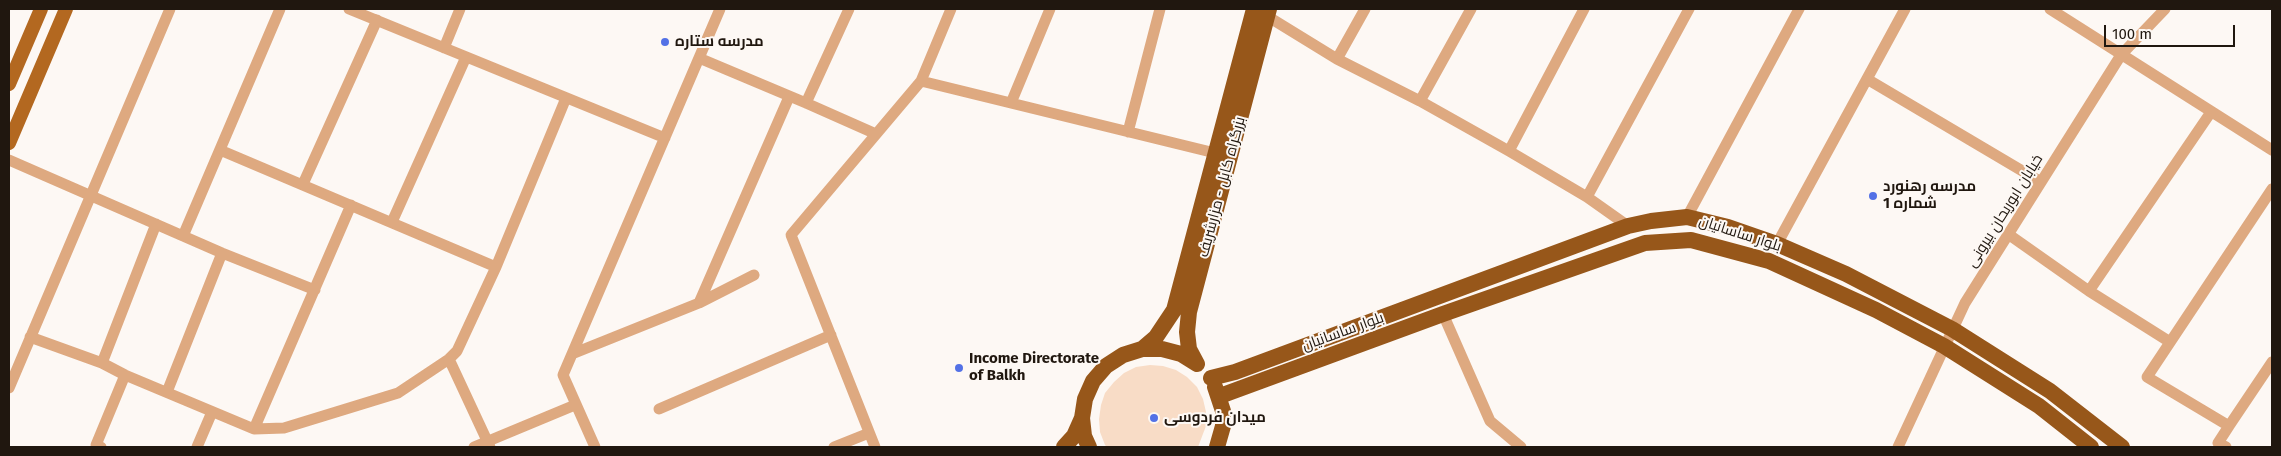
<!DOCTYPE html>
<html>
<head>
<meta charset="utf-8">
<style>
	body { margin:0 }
	#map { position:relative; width:2281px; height:456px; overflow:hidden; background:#fdf8f4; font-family:"Fira Sans",sans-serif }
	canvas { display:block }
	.frame { position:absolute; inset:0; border:10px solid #20170f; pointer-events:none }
	.scale { position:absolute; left:2104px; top:25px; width:131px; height:22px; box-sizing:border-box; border:2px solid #20170f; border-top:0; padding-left:6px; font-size:15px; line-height:18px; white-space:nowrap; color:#20170f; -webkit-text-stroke:4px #fdf8f4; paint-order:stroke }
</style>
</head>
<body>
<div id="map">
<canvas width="2281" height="456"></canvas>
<div class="frame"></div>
<div class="scale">100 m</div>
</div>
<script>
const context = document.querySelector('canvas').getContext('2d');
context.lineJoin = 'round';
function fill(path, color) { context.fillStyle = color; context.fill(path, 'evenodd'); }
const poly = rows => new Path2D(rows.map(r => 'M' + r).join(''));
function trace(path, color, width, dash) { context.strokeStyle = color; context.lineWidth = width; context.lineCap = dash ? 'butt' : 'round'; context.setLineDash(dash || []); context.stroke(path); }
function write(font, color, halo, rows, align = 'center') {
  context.font = font + ' "Fira Sans",Cairo,sans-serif'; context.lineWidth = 4; context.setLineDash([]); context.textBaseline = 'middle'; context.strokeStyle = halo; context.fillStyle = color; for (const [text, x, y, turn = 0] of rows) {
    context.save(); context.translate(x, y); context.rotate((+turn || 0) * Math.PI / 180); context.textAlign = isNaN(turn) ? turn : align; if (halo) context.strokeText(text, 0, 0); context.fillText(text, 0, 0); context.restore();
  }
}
const green = poly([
	[1150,365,1163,366,1176,370,1187,377,1197,387,1203,399,1206,412,1206,426,1198,447,1107,447,1105,445,1100,432,1099,419,1101,405,1105,393,1114,382,1124,373,1136,367]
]);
const minor = poly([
	[349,9,665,138],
	[2050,9,2272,150],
	[1267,16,1337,59,1420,101,1509,151,1587,197,1628,226],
	[444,48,460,9],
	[699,58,806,103,876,134],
	[1337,59,1365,9],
	[1867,79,2041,182],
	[921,81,1215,153],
	[1420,101,1471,9],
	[806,103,849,9],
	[1011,103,1050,9],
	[1128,132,1160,9],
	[220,150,496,267],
	[1509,151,1584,9],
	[9,160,222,253,315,290],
	[303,184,377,20],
	[1587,197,1689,9],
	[1687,217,1799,9],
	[392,222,466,57],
	[2008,234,2089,291,2170,342],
	[183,236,280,9],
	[1777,244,1905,9],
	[2089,291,2211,112],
	[699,303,789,97],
	[1443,314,1490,421,1521,447],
	[30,337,102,363,125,375,254,429,284,428,398,393,449,359,457,351,496,267,566,98],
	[572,354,699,303,754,275],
	[449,359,490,447],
	[102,363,156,224],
	[9,388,170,9],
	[167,392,222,253],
	[659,409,831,335],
	[2229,426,2272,362],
	[254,429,351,205],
	[101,447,96,445,125,375],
	[197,447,212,412],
	[474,447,575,405],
	[595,447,563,375,720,9],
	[834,447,869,433],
	[875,447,791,235,921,81,951,9],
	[1898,447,1965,303,2121,55,2165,9],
	[2226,447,2218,443,2229,426,2147,377,2272,189]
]);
const major = poly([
	[9,84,41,9],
	[9,143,66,9]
]);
const highway = poly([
	[1142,349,1156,337,1174,310,1254,9],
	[1197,364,1189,349,1187,332,1189,312,1269,9],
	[1211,378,1235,372,1628,226,1651,221,1687,217,1728,227,1777,244,1846,274,1952,329,2050,391,2122,447],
	[1215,387,1223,411,1223,426,1217,447],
	[1220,396,1443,314,1645,243,1691,240,1769,261,1876,310,1944,346,2039,406,2091,447],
	[1064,447,1074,436,1082,418],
	[1089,447,1084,436,1082,418,1085,399,1093,381,1106,366,1123,355,1142,349,1162,349,1181,354,1197,364]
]);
const markers = [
	[665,42,5,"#5371e6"],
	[1873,196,5,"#5371e6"],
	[959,368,5,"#5371e6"],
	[1154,418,5,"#5371e6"]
];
const poiNames = [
	["مدرسه ستاره",675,42],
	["مدرسه رهنورد",1883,187],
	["شماره 1",1883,204],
	["Income Directorate",969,359],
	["of Balkh",969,376],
	["میدان فردوسی",1164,418]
];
const streetNames = [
	["بزرگراه کابل - مزارشریف",1222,187,-75],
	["خیابان ابوریحان بیرونی",2005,211,-58],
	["بلوار ساسانیان",1740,234,18],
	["بلوار ساسانیان",1343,332,-20]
];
fill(green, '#f8dcc6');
trace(minor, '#dea980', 11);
trace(major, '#b36820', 14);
trace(highway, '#97571a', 16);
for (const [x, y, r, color] of markers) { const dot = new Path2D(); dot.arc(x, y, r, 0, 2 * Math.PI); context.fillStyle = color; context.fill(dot); trace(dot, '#fdf8f4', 2); }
write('bold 15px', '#20170f', '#fdf8f4', poiNames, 'left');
write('15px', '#20170f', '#fdf8f4', streetNames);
</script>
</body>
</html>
